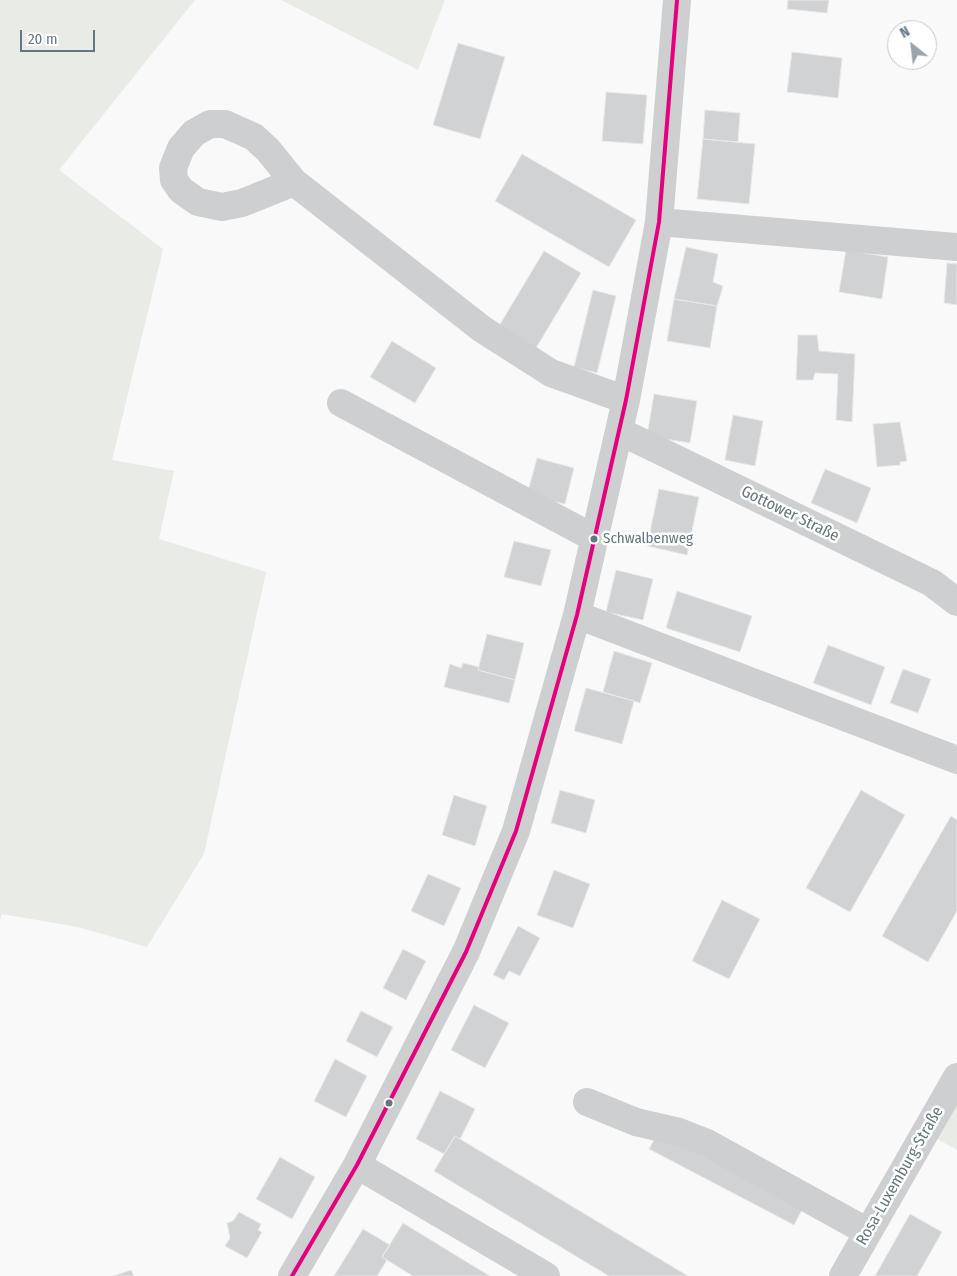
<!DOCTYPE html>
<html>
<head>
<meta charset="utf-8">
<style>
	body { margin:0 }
	#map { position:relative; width:957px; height:1276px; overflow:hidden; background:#f9f9f9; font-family:"Fira Sans Condensed",sans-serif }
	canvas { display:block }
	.north { position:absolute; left:887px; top:20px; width:50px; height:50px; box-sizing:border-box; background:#fff; border:1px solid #c1c8cd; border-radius:50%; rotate:331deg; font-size:14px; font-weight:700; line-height:20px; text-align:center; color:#657683 }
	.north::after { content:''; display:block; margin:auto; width:18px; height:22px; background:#99a4ac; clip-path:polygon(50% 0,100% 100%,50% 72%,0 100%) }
	.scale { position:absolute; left:20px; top:30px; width:75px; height:22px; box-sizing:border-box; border:2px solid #657683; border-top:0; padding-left:6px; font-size:15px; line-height:18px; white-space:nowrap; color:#657683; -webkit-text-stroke:4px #fff; paint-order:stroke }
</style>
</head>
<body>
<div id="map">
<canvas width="957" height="1276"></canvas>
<div class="north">N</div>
<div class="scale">20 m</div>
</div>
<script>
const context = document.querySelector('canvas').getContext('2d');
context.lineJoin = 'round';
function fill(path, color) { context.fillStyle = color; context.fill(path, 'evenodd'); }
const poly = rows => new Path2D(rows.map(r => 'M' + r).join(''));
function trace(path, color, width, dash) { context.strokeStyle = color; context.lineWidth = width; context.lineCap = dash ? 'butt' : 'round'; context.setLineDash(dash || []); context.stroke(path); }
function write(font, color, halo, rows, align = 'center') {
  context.font = font + ' "Fira Sans Condensed",sans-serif'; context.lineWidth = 5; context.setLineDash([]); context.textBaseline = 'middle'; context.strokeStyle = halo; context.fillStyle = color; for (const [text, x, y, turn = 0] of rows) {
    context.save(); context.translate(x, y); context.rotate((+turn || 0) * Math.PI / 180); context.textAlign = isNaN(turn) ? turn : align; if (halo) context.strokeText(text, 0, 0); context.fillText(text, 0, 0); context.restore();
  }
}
const green = poly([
	[0,0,195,0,59,170,163,249,112,460,174,471,159,539,266,572,204,854,147,947,78,927,2,914,0,920],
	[281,0,445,0,418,70],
	[957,1077,957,1150,925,1132]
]);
const building = poly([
	[788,0,829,0,827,13,787,9,788,0],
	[458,43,505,57,480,139,433,125,458,43],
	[792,52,842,58,838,98,787,92,792,52],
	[606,92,647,95,643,144,602,141,606,92],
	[705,110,740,113,738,142,703,139,705,110],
	[703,139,755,144,749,204,697,199,703,139],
	[522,154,636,220,609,267,495,201,522,154],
	[686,247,718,254,713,282,723,286,717,306,674,299,686,247],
	[846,250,888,257,882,299,839,292,846,250],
	[544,251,581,273,536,348,499,326,544,251],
	[947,263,957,264,957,305,944,303,947,263],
	[593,290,616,296,597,373,574,367,593,290],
	[674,299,717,306,710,348,667,341,674,299],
	[798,335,817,335,819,351,855,354,852,422,836,420,838,374,815,373,813,380,796,380,798,335],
	[392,341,436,368,415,403,370,377,392,341],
	[654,394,697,401,690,443,647,436,654,394],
	[733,415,763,421,755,466,725,460,733,415],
	[900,422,907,461,900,462,900,465,877,467,873,424,900,422],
	[537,458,574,468,565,504,527,495,537,458],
	[825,469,871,488,857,523,811,503,825,469],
	[659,489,699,497,687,555,647,546,659,489],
	[514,541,551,550,541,586,504,577,514,541],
	[616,570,653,579,643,620,606,612,616,570],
	[677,591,752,616,740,652,666,628,677,591],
	[487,634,524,643,515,680,478,670,487,634],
	[828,645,885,667,871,705,813,683,828,645],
	[614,651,652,663,640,703,603,692,614,651],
	[463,663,479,667,478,670,515,680,509,703,444,687,450,664,461,668,463,663],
	[903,669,931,679,918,713,890,703,903,669],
	[586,688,634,701,622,744,574,731,586,688],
	[560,790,595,800,586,833,551,823,560,790],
	[861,790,905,815,850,912,806,888,861,790],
	[454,795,487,806,475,846,442,835,454,795],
	[951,816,957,820,957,911,928,962,882,936,951,816],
	[554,870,590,884,573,928,537,915,554,870],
	[428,874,461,888,444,926,411,911,428,874],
	[722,900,760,919,729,979,692,961,722,900],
	[518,926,540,938,520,976,509,971,504,980,493,975,518,926],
	[403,949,426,961,406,1000,383,988,403,949],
	[474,1005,509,1023,485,1068,451,1050,474,1005],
	[361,1011,393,1027,377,1057,346,1041,361,1011],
	[335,1059,367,1076,346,1117,314,1101,335,1059],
	[440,1091,475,1109,460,1139,455,1136,444,1154,416,1139,440,1091],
	[658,1133,803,1208,794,1225,649,1149,658,1133],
	[455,1136,460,1139,688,1276,609,1276,434,1171,455,1136],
	[280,1157,315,1177,292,1219,256,1199,280,1157],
	[239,1212,261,1224,258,1230,262,1232,247,1258,225,1246,230,1238,227,1223,233,1221,239,1212],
	[910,1214,942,1232,917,1276,875,1276,910,1214],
	[403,1223,470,1264,490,1276,413,1276,382,1257,403,1223],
	[363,1229,390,1245,382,1257,387,1260,377,1276,334,1276,363,1229],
	[131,1270,134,1276,114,1276,131,1270]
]);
const minor = poly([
	[294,182,268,150,254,137,225,124,210,124,194,133,181,148,173,168,174,180,181,190,198,202,222,207,242,203,294,182,482,329,551,373,626,400],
	[659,222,957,247],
	[341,403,594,538],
	[619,431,932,583,957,602],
	[577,615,957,760],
	[587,1102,636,1122,679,1132,707,1143,868,1232],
	[357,1165,546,1276],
	[292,1276,357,1165,466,952,516,831,577,615,626,400,659,222,677,0],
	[843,1276,957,1077]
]);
const bus1 = poly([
	[292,1276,357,1165,466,952,516,831,577,615,626,400,659,222,677,0]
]);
const markers = [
	[594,539,4.5,"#657683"],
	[389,1103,4.5,"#657683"]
];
const busNames = [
	["Schwalbenweg",603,539]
];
const streetNames = [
	["Gottower Straße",790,514,26],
	["Rosa-Luxemburg-Straße",900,1176,-60]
];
fill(green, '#e8ebe6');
fill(building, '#d0d2d3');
trace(building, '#e8e8e8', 1);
trace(minor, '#cecfd0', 28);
trace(bus1, '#e5007d', 4);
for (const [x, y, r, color] of markers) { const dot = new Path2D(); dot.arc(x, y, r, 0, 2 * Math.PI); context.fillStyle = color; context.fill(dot); trace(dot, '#fff', 2); }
write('15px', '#657683', '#fff', busNames, 'left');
write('16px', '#657683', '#fff', streetNames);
</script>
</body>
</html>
